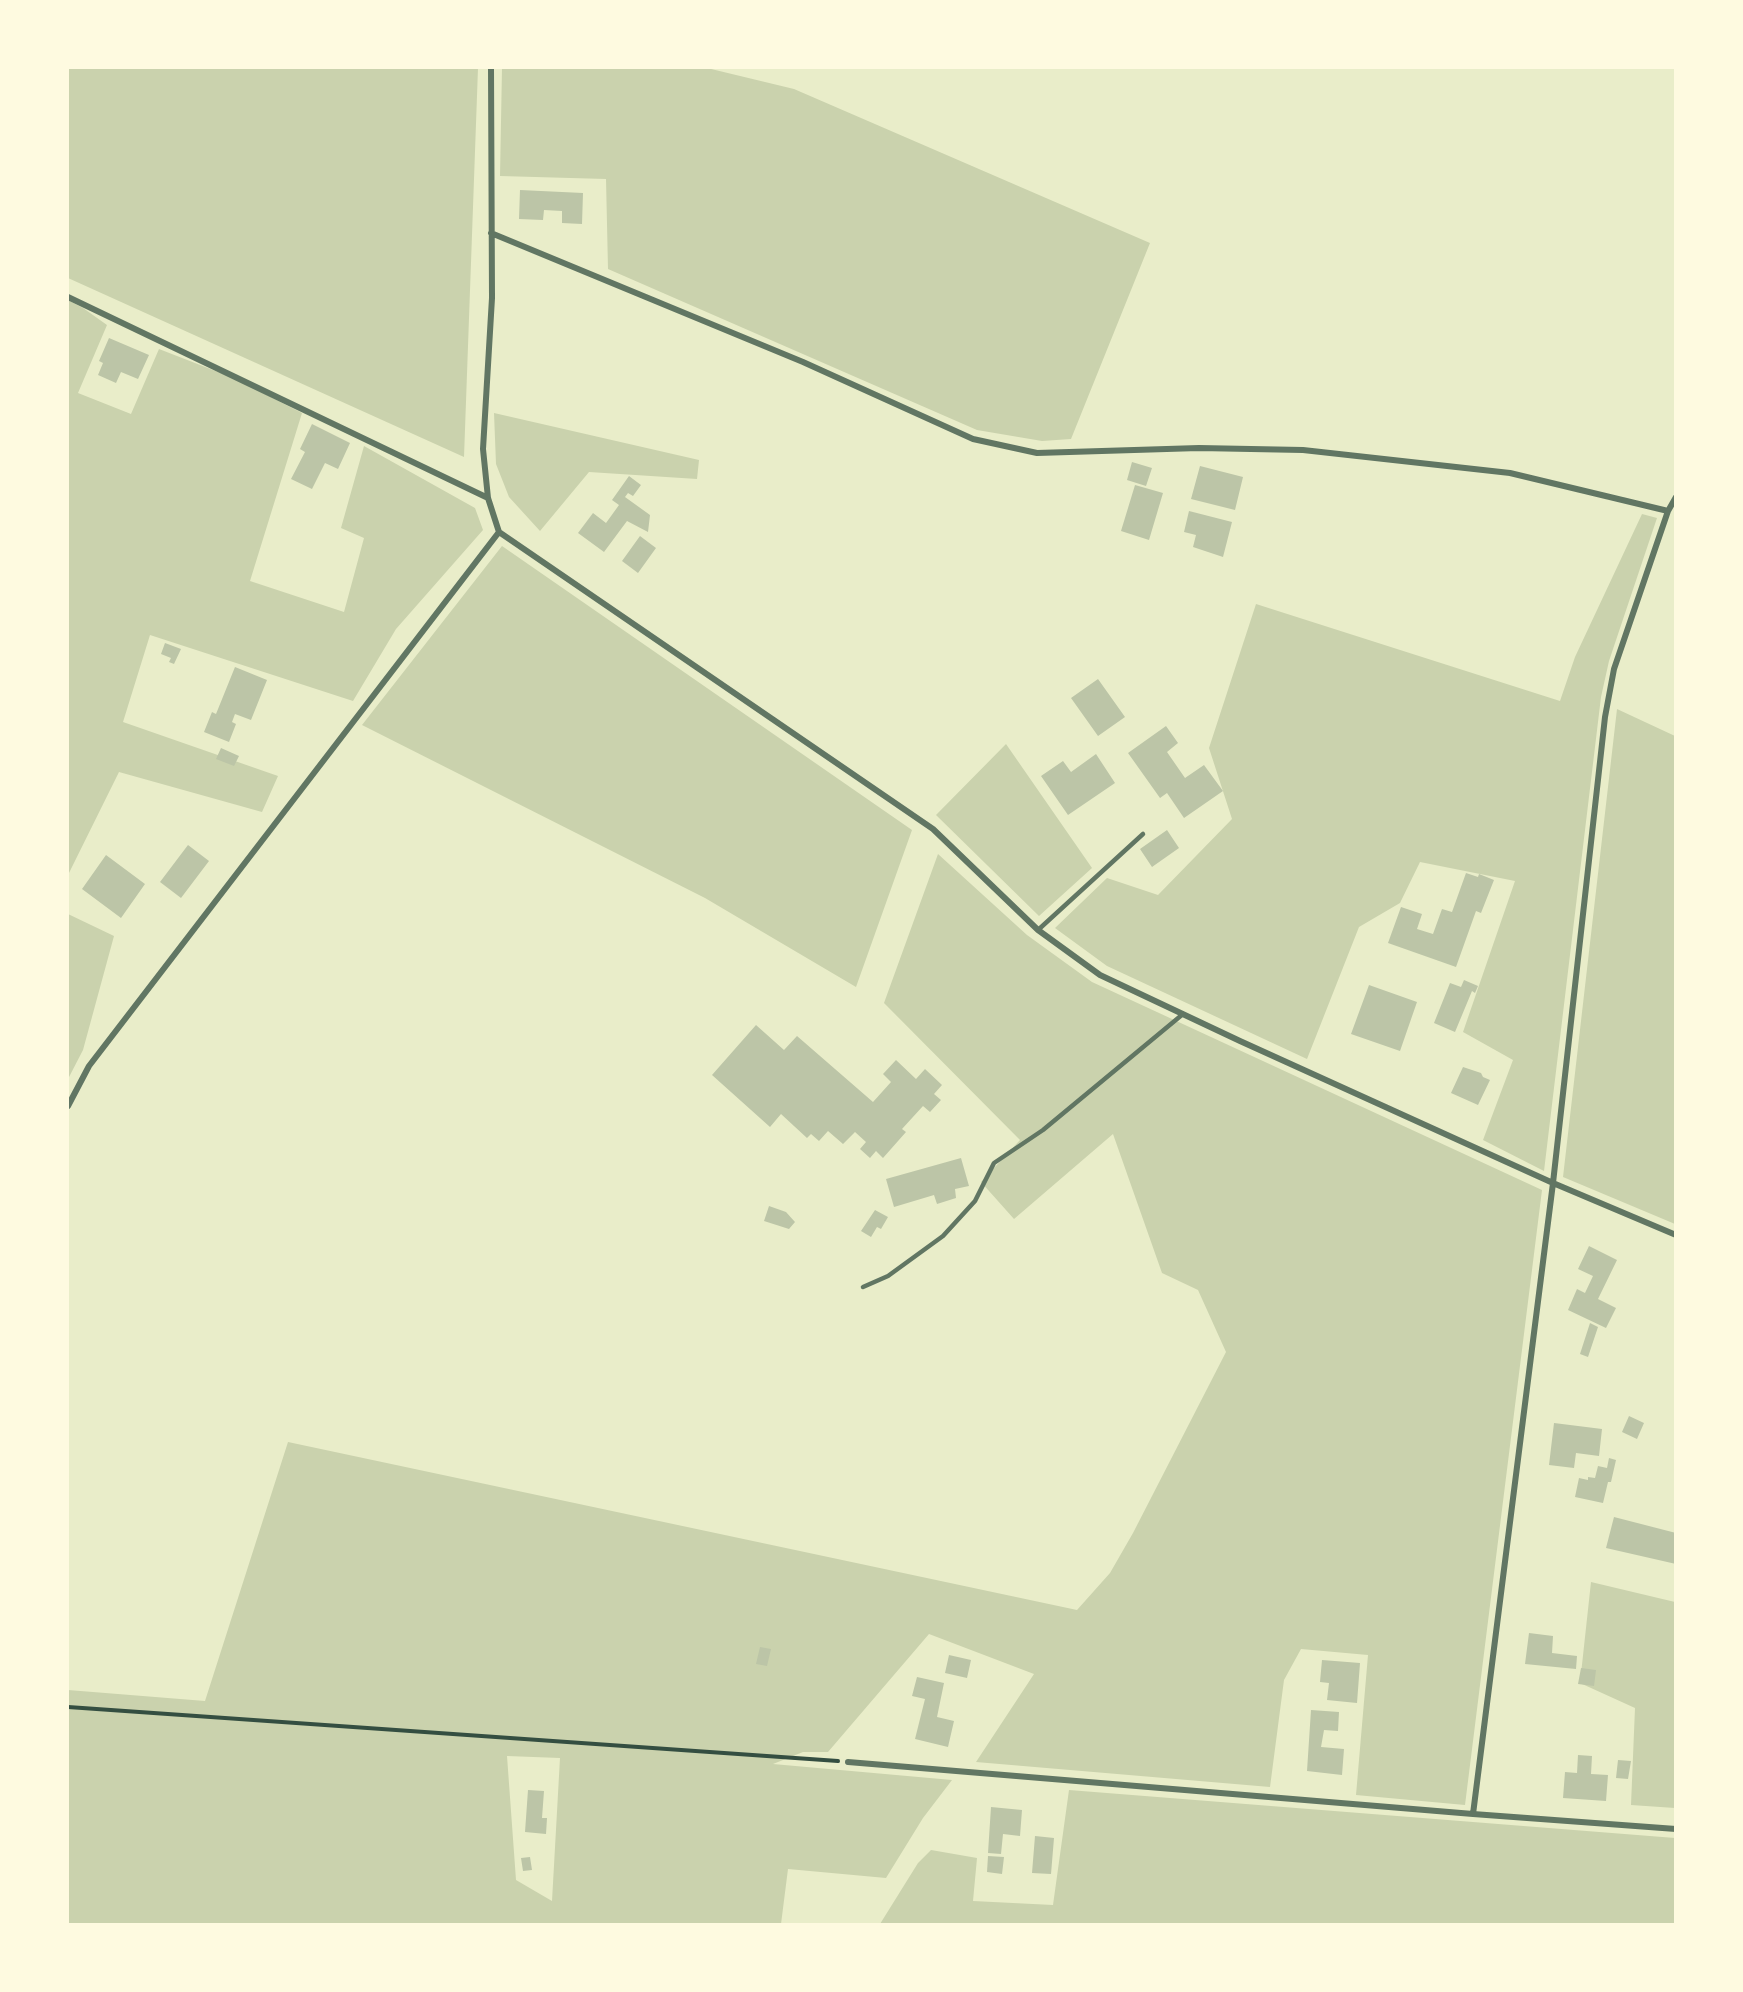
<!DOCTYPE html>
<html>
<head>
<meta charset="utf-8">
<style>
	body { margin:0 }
	#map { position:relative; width:1743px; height:1992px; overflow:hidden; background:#e9edc9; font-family:"Nunito Sans",sans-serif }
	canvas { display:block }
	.frame { position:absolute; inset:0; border:69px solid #fefae0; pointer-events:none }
</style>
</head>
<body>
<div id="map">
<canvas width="1743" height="1992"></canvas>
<div class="frame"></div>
</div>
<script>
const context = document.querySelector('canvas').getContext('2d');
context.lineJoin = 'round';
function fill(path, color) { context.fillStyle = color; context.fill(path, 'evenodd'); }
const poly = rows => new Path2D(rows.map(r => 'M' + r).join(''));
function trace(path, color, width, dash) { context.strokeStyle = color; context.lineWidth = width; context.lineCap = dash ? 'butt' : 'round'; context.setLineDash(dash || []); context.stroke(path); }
const green = poly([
	[68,68,478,68,464,457,68,278],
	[502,68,707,68,794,89,1150,243,1071,439,1042,441,977,430,608,269,606,179,500,176],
	[68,300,83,308,107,325,78,393,131,414,159,349,231,377,302,413,250,581,344,612,364,538,341,528,364,446,475,508,483,530,396,629,353,701,150,635,123,722,278,776,262,812,119,772,68,875],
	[494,413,699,460,697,479,589,472,540,531,509,497,496,464],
	[1642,514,1657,518,1609,661,1601,697,1544,1171,1483,1140,1513,1060,1463,1032,1515,881,1420,862,1400,903,1359,927,1307,1059,1107,966,1055,928,1107,878,1158,895,1232,819,1209,748,1256,604,1560,701,1575,657],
	[502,546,912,830,856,987,705,898,362,725],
	[1617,709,1675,736,1675,1224,1563,1177],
	[1006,744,1092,868,1039,916,936,815],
	[938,854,1027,935,1092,982,1542,1190,1465,1805,1356,1795,1368,1655,1301,1649,1284,1680,1270,1787,976,1762,1034,1674,929,1634,828,1752,803,1752,773,1764,952,1780,923,1818,886,1878,788,1869,781,1924,68,1924,68,1690,205,1701,288,1442,1077,1610,1110,1573,1133,1533,1226,1352,1198,1290,1162,1273,1113,1134,1014,1219,981,1182,1020,1140,884,1003],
	[507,1756,560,1758,552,1901,516,1880],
	[68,914,114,936,83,1050,68,1079],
	[1591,1582,1675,1602,1675,1808,1631,1805,1635,1708,1580,1683],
	[1069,1790,1675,1838,1675,1924,880,1924,918,1863,931,1850,977,1858,973,1901,1053,1905]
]);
const building = poly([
	[520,190,583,193,582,224,562,223,562,211,544,210,543,220,519,219],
	[109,338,149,355,138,379,121,372,116,383,98,375,103,363,99,361],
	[312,424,350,443,338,469,325,463,312,489,291,479,305,452,300,449],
	[1132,462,1152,468,1146,486,1127,480],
	[1200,466,1243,477,1235,510,1191,499],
	[629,476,641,485,633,496,628,493,625,497,650,515,648,532,627,521,604,552,578,533,593,513,606,523,619,505,612,500],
	[1135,485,1163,493,1149,540,1121,531],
	[1189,511,1232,522,1223,557,1193,547,1196,535,1184,532],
	[640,536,656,548,638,573,622,561],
	[165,643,181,649,174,664,169,662,171,658,161,654],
	[235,667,267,680,251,720,235,714,232,722,236,724,229,742,204,732,212,712,216,714],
	[1098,679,1125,717,1098,736,1071,698],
	[1166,726,1178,743,1167,752,1185,778,1204,765,1223,791,1184,818,1167,793,1160,798,1128,753],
	[221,748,239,756,234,766,216,759],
	[1096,754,1115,783,1068,815,1041,776,1063,761,1071,772],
	[1167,830,1179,848,1152,867,1140,849],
	[188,845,209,861,181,898,160,882],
	[106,855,145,884,121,918,82,889],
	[1466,873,1478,877,1479,874,1494,880,1481,913,1476,911,1456,967,1388,943,1401,907,1422,914,1417,929,1433,934,1442,909,1452,912],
	[1464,980,1478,986,1475,993,1472,991,1455,1032,1434,1023,1450,983,1461,987],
	[1369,985,1417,1002,1400,1051,1351,1034],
	[756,1025,784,1050,797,1036,873,1102,891,1082,883,1074,896,1060,916,1079,925,1069,942,1085,934,1094,941,1100,930,1112,923,1106,902,1129,906,1132,883,1158,876,1151,870,1158,860,1149,866,1142,855,1132,843,1144,828,1131,819,1141,811,1134,807,1138,781,1114,770,1127,712,1075],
	[1463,1067,1481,1073,1483,1077,1490,1080,1478,1105,1451,1093],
	[961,1158,969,1186,955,1189,956,1198,937,1204,934,1195,894,1207,886,1179],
	[769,1206,786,1212,795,1222,789,1229,764,1221],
	[875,1210,888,1217,881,1229,877,1227,871,1237,861,1231],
	[1589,1246,1617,1260,1598,1299,1616,1308,1606,1328,1568,1310,1577,1289,1585,1293,1593,1276,1578,1269],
	[1590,1323,1598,1327,1588,1357,1580,1354],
	[1629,1416,1644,1423,1637,1439,1622,1432],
	[1554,1423,1602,1429,1599,1456,1576,1453,1574,1468,1549,1465],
	[1609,1458,1616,1460,1611,1482,1608,1482,1603,1503,1575,1497,1579,1478,1588,1480,1588,1477,1595,1478,1598,1466,1607,1468],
	[1614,1517,1676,1533,1676,1564,1606,1548],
	[1529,1633,1553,1636,1552,1653,1577,1656,1576,1669,1525,1664],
	[760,1647,771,1649,767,1666,756,1664],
	[949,1655,971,1660,967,1678,945,1673],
	[1322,1660,1360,1663,1357,1703,1327,1700,1329,1683,1320,1682],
	[1581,1668,1596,1670,1594,1686,1578,1684],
	[917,1677,944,1683,937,1717,954,1721,948,1747,915,1739,925,1699,912,1696],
	[1311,1710,1339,1712,1338,1731,1324,1730,1321,1747,1344,1749,1342,1775,1307,1771],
	[1578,1755,1592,1756,1591,1774,1608,1775,1606,1801,1563,1798,1565,1772,1577,1773],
	[1618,1760,1631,1761,1628,1779,1616,1778],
	[528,1790,544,1791,542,1818,547,1818,546,1834,525,1832],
	[991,1807,1022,1810,1020,1836,1003,1834,1001,1854,988,1853],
	[1035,1836,1054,1838,1051,1874,1032,1873],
	[988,1856,1004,1857,1002,1874,987,1872],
	[530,1857,532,1870,523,1871,521,1858]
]);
const path = poly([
	[68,1707,838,1761]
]);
const service = poly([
	[1038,930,1143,834],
	[863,1287,888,1276,943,1236,975,1201,994,1163,1043,1130,1183,1014]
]);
const minor = poly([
	[491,68,492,298,483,449,488,498,499,532,933,829,1038,930,1100,975,1240,1041,1553,1183,1676,1235],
	[491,233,803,362,973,439,1037,453,1199,448,1303,450,1510,473,1668,511],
	[68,297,488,498],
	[68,1106,89,1066,499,532],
	[848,1762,1473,1814,1676,1829],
	[1473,1814,1553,1183,1605,717,1614,669,1668,511,1676,497]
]);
fill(green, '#cad2ad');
fill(building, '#bcc5a7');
trace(path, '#344e41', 4);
trace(service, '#617663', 4.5);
trace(minor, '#617663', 6);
</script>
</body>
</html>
